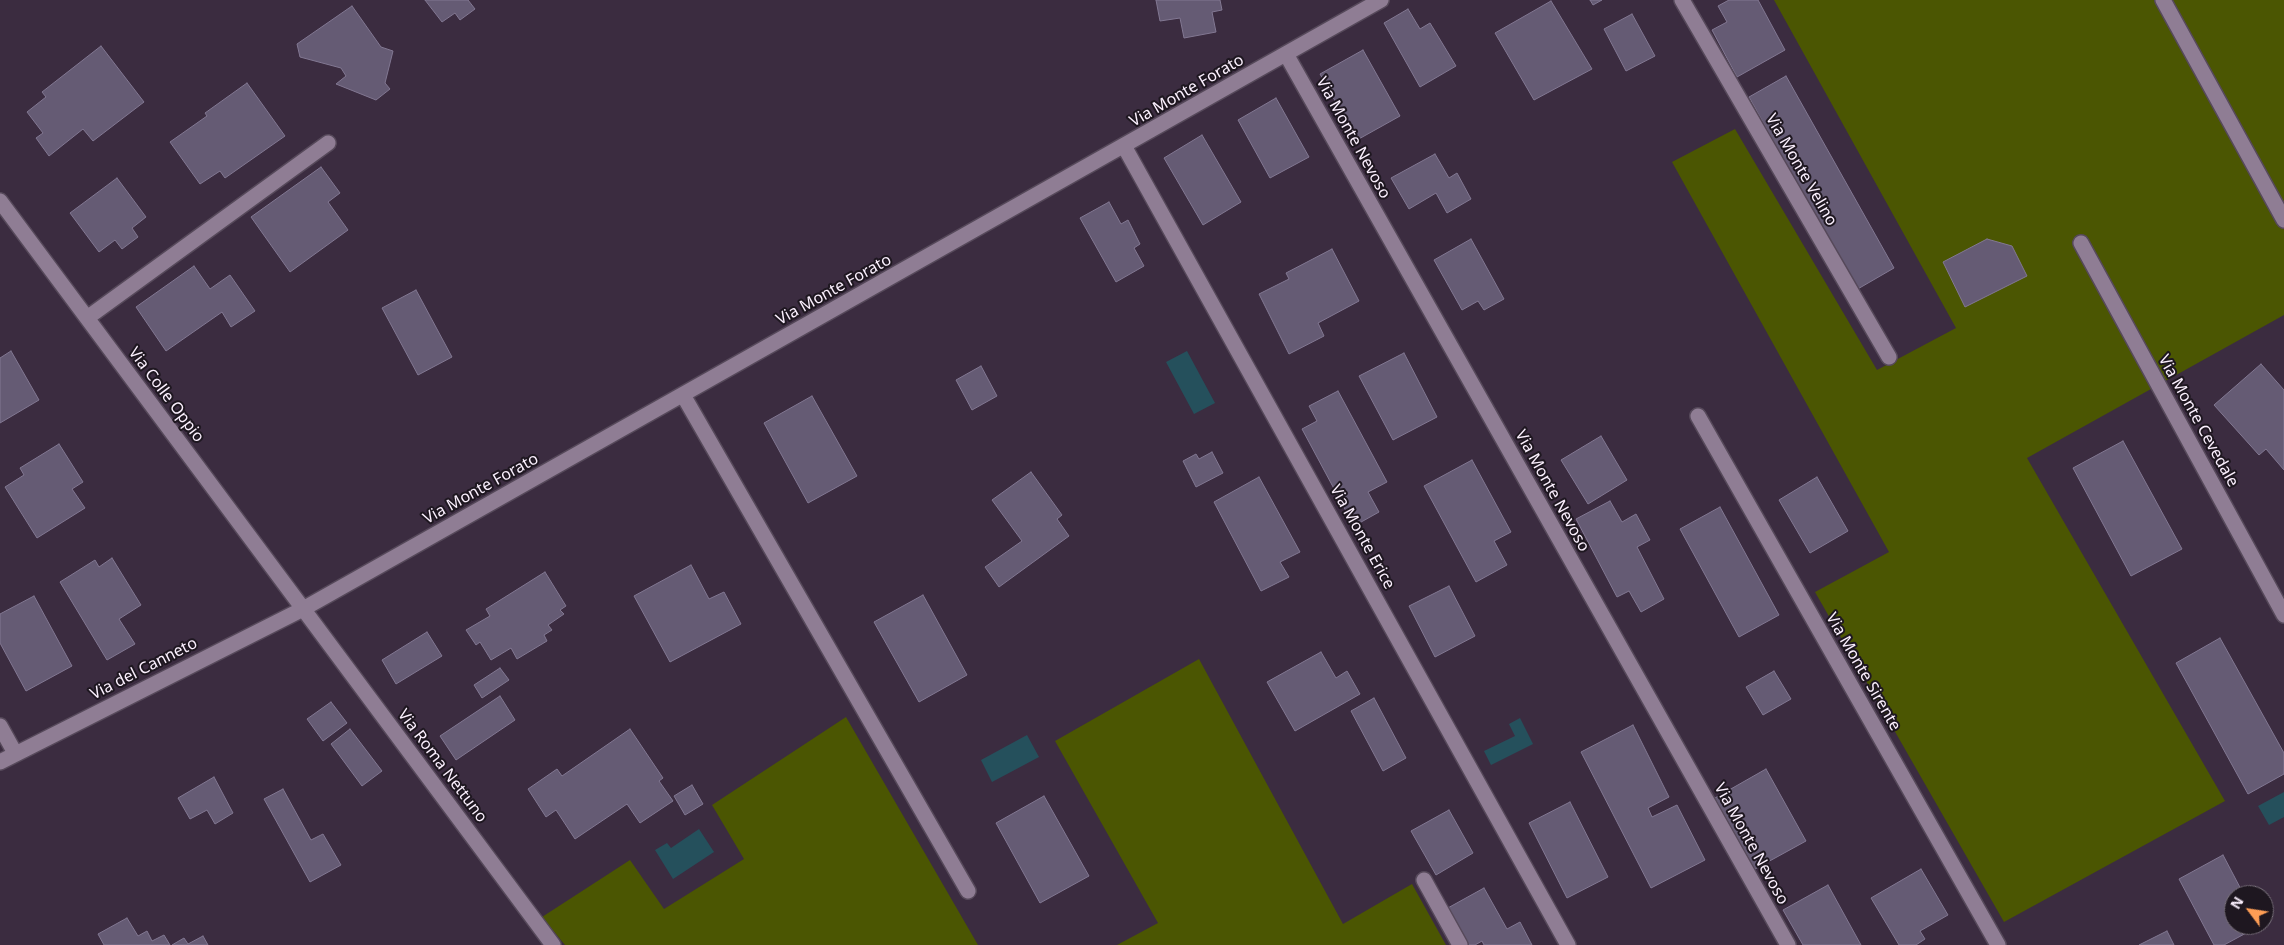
<!DOCTYPE html>
<html>
<head>
<meta charset="utf-8">
<style>
	body { margin:0 }
	#map { position:relative; width:2284px; height:945px; overflow:hidden; background:#3b2c40; font-family:"Noto Sans",sans-serif }
	canvas { display:block }
	.north { position:absolute; left:2224px; top:885px; width:50px; height:50px; box-sizing:border-box; background:#1e1720; border:1px solid #766e79; border-radius:50%; rotate:301deg; font-size:14px; font-weight:700; line-height:20px; text-align:center; color:#fbf0fe }
	.north::after { content:''; display:block; margin:auto; width:18px; height:22px; background:#fd9d55; clip-path:polygon(50% 0,100% 100%,50% 72%,0 100%) }
</style>
</head>
<body>
<div id="map">
<canvas width="2284" height="945"></canvas>
<div class="north">N</div>
</div>
<script>
const context = document.querySelector('canvas').getContext('2d');
context.lineJoin = 'round';
function fill(path, color) { context.fillStyle = color; context.fill(path, 'evenodd'); }
const poly = rows => new Path2D(rows.map(r => 'M' + r).join(''));
function trace(path, color, width, dash) { context.strokeStyle = color; context.lineWidth = width; context.lineCap = dash ? 'butt' : 'round'; context.setLineDash(dash || []); context.stroke(path); }
function write(font, color, halo, rows, align = 'center') {
  context.font = font + ' "Noto Sans",sans-serif'; context.lineWidth = 4; context.setLineDash([]); context.textBaseline = 'middle'; context.strokeStyle = halo; context.fillStyle = color; for (const [text, x, y, turn = 0] of rows) {
    context.save(); context.translate(x, y); context.rotate((+turn || 0) * Math.PI / 180); context.textAlign = isNaN(turn) ? turn : align; if (halo) context.strokeText(text, 0, 0); context.fillText(text, 0, 0); context.restore();
  }
}
const green = poly([
	[1774,0,2284,0,2284,315,2027,458,2225,801,2004,922,1815,592,1889,552,1672,162,1735,129,1877,370,1956,328],
	[1199,659,1343,924,1412,884,1446,945,1117,945,1158,923,1055,741],
	[846,717,978,945,565,945,542,917,630,860,664,909,744,859,712,805]
]);
const water = poly([
	[1187,351,1215,403,1194,414,1166,362],
	[1520,718,1533,744,1491,765,1484,751,1515,736,1509,724],
	[1027,735,1039,757,992,782,981,760],
	[2284,792,2284,817,2269,825,2258,806],
	[699,829,714,852,673,879,655,850,667,843,671,848]
]);
const building = poly([
	[425,0,468,0,475,9,460,20,455,13,442,22,425,0],
	[1156,0,1220,0,1222,10,1212,12,1216,32,1184,38,1180,18,1160,21,1156,0],
	[1590,0,1602,0,1593,5,1590,0],
	[1729,0,1758,0,1785,50,1737,77,1712,30,1727,22,1718,6,1729,0],
	[1551,1,1592,69,1534,100,1495,33,1551,1],
	[352,6,381,47,393,51,385,83,390,89,376,100,336,84,346,76,341,68,300,57,297,44,352,6],
	[1408,9,1420,29,1430,23,1456,66,1420,87,1384,23,1408,9],
	[1632,14,1655,56,1626,71,1604,29,1632,14],
	[101,46,144,102,93,141,83,129,49,156,36,138,43,133,27,112,46,97,42,92,101,46],
	[1363,50,1400,116,1357,140,1320,74,1363,50],
	[1786,76,1894,268,1856,290,1749,97,1786,76],
	[247,83,285,136,225,178,220,171,200,184,170,142,207,116,205,113,247,83],
	[1276,98,1309,157,1270,178,1238,120,1276,98],
	[1202,135,1241,202,1203,225,1164,158,1202,135],
	[1435,154,1449,178,1457,173,1471,199,1447,213,1436,193,1409,209,1391,178,1435,154],
	[321,167,340,193,328,202,348,230,290,272,251,217,321,167],
	[117,178,146,217,132,228,138,237,122,249,115,240,99,252,70,213,117,178],
	[1109,202,1121,224,1128,220,1140,244,1134,248,1144,266,1116,282,1080,218,1109,202],
	[1471,239,1504,299,1484,310,1478,301,1462,310,1434,260,1471,239],
	[1987,239,2012,246,2027,276,1965,307,1943,262,1987,239],
	[1332,249,1359,301,1318,323,1324,336,1289,354,1259,294,1289,279,1286,273,1332,249],
	[194,266,210,289,230,275,255,311,231,327,222,312,166,351,136,307,194,266],
	[416,290,452,357,418,375,382,308,416,290],
	[11,351,39,400,0,423,0,358,11,351],
	[1404,353,1437,417,1393,440,1359,376,1404,353],
	[2261,364,2284,390,2284,470,2266,449,2259,455,2214,405,2261,364],
	[981,366,997,396,972,410,956,380,981,366],
	[1338,391,1387,482,1368,492,1379,512,1354,526,1302,429,1317,421,1309,406,1338,391],
	[812,396,857,476,808,503,764,423,812,396],
	[1601,436,1627,480,1588,504,1561,460,1601,436],
	[2123,441,2182,549,2131,576,2073,468,2123,441],
	[59,444,83,482,72,489,85,508,37,538,5,487,24,475,20,468,59,444],
	[1212,452,1223,473,1196,487,1183,461,1196,454,1199,459,1212,452],
	[1472,460,1511,532,1494,541,1507,565,1476,582,1424,486,1472,460],
	[1031,472,1062,515,1057,519,1069,536,999,587,985,567,1022,541,992,500,1031,472],
	[1259,477,1300,552,1280,562,1289,577,1261,591,1214,502,1259,477],
	[1817,477,1848,531,1810,553,1779,500,1817,477],
	[1610,501,1622,522,1636,514,1650,540,1637,547,1664,599,1641,612,1629,591,1617,597,1576,519,1610,501],
	[1720,507,1779,615,1739,637,1680,529,1720,507],
	[112,558,141,605,119,619,135,644,107,660,60,582,95,560,99,567,112,558],
	[691,565,709,599,724,592,741,624,670,662,634,596,691,565],
	[545,572,566,606,560,610,564,614,548,625,552,630,544,635,547,641,517,659,511,648,491,660,480,642,476,645,466,630,490,616,486,609,545,572],
	[1449,586,1475,636,1435,657,1409,606,1449,586],
	[923,595,967,675,919,702,874,622,923,595],
	[34,596,72,666,26,691,0,643,0,614,34,596],
	[427,632,442,656,396,684,382,660,427,632],
	[2220,638,2284,753,2284,774,2248,794,2176,663,2220,638],
	[1321,652,1336,678,1347,671,1360,694,1295,731,1267,682,1321,652],
	[500,668,509,680,482,698,474,685,500,668],
	[1774,671,1791,699,1763,715,1746,687,1774,671],
	[500,696,515,720,456,760,440,736,500,696],
	[1374,698,1406,758,1383,771,1351,711,1374,698],
	[331,702,347,723,323,741,307,719,331,702],
	[1633,725,1669,797,1648,808,1652,817,1677,805,1705,860,1651,888,1581,752,1633,725],
	[350,729,382,771,362,786,331,744,350,729],
	[630,729,663,778,659,781,673,801,640,823,627,804,575,839,556,810,546,817,528,789,557,769,562,776,630,729],
	[1766,769,1806,841,1755,869,1715,798,1766,769],
	[214,777,233,813,215,824,207,810,190,819,178,798,214,777],
	[692,785,703,804,685,815,674,796,692,785],
	[283,789,311,840,323,834,341,865,310,882,264,799,283,789],
	[1044,796,1089,876,1040,903,996,823,1044,796],
	[1570,802,1608,877,1567,898,1529,823,1570,802],
	[1449,810,1473,853,1436,875,1411,831,1449,810],
	[2223,855,2244,895,2234,895,2234,925,2261,925,2224,945,2214,945,2179,879,2223,855],
	[1921,869,1948,915,1920,931,1925,939,1916,945,1899,945,1871,898,1921,869],
	[1828,885,1861,945,1803,945,1783,910,1828,885],
	[1484,888,1507,929,1520,922,1532,945,1484,945,1482,941,1475,945,1466,945,1446,909,1484,888],
	[127,918,138,936,147,931,152,941,164,935,170,945,104,945,98,934,127,918],
	[2167,931,2174,945,2139,945,2167,931],
	[203,936,208,945,172,945,184,938,188,944,203,936]
]);
const minor = poly([
	[1682,0,1889,357],
	[2163,0,2284,220],
	[1286,54,1788,945],
	[1124,146,1568,945],
	[0,201,553,945],
	[2081,243,2284,615],
	[87,318,328,143],
	[683,395,968,891],
	[1698,416,1998,945],
	[0,726,15,753],
	[0,762,303,609,1381,0],
	[1424,880,1460,945]
]);
const streetNames = [
	["Via Monte Forato",1187,91,-30],
	["Via Monte Nevoso",1353,138,61],
	["Via Monte Velino",1801,170,60],
	["Via Monte Forato",834,290,-29],
	["Via Colle Oppio",166,395,53],
	["Via Monte Cevedale",2198,421,61],
	["Via Monte Forato",481,489,-29],
	["Via Monte Nevoso",1552,491,61],
	["Via Monte Erice",1362,537,61],
	["Via del Canneto",144,669,-27],
	["Via Monte Sirente",1863,672,60],
	["Via Roma Nettuno",442,766,53],
	["Via Monte Nevoso",1751,844,61]
];
fill(green, '#4b5602');
fill(water, '#25505c');
fill(building, '#655b74');
trace(building, '#827892', 1);
trace(minor, '#56495a', 18);
trace(minor, '#8f7d94', 15);
write('16px', '#fbf0fe', '#1e1720', streetNames);
</script>
</body>
</html>
